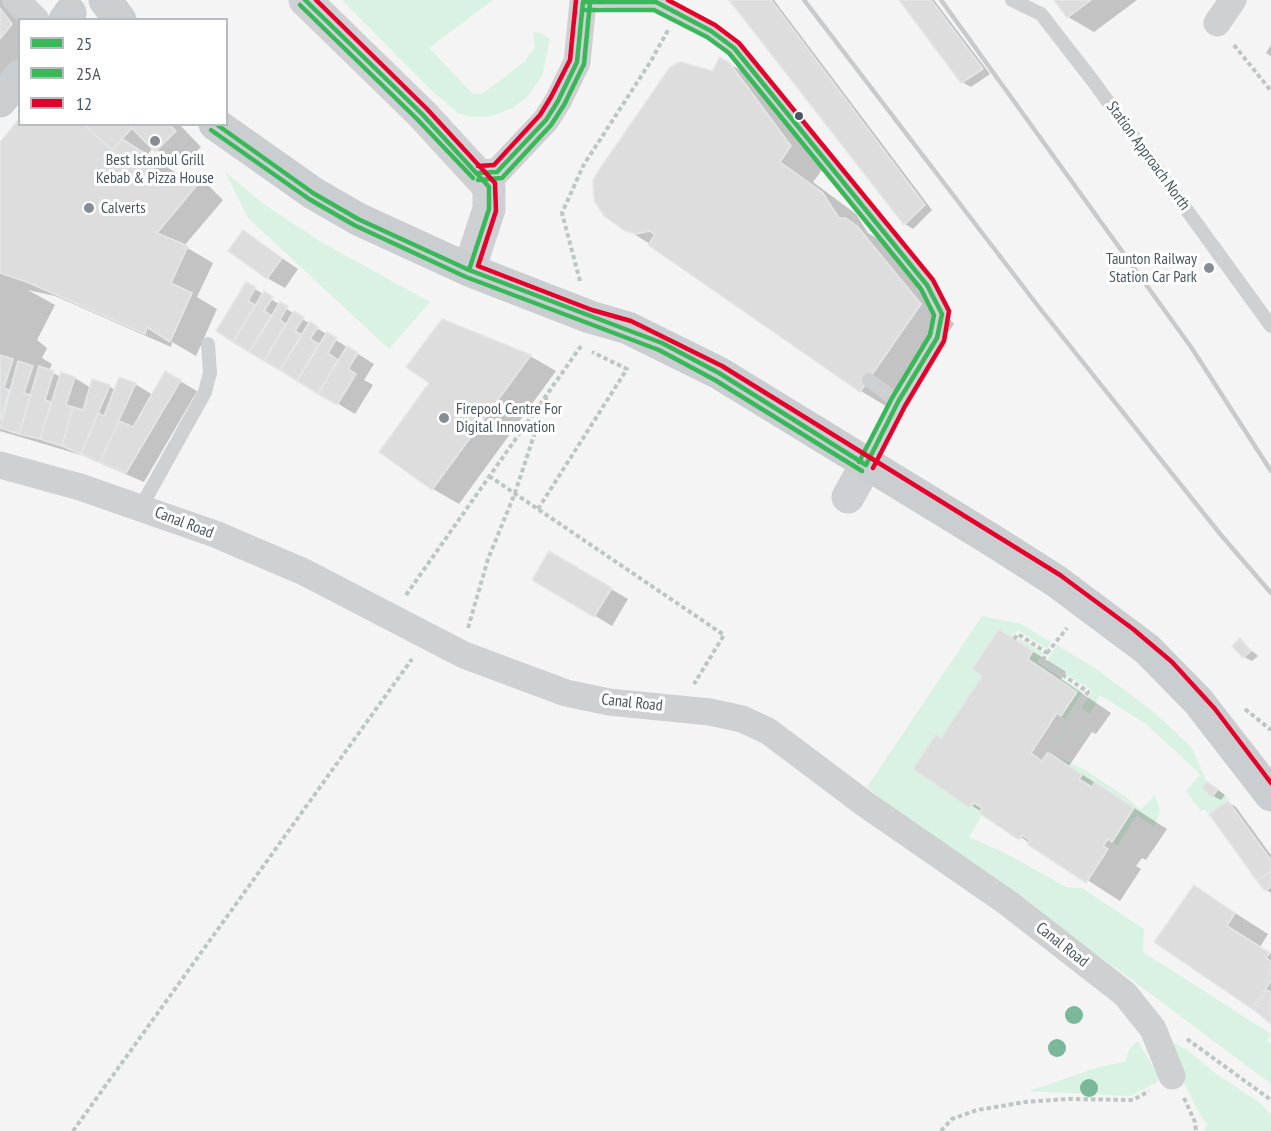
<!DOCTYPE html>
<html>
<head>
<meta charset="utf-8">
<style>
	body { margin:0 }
	#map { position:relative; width:1271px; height:1131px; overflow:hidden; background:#f4f4f4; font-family:"PT Sans Narrow",sans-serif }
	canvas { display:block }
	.legend { position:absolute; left:18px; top:18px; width:210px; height:108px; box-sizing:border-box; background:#fff; border:2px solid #b7bbc0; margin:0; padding:8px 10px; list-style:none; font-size:18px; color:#4a5661 }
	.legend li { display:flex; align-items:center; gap:12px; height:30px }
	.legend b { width:30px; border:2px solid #b7bbc0 }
</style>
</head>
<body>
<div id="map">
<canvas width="1271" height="1131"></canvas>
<ul class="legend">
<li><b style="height:8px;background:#39b859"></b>25</li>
<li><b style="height:8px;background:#39b859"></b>25A</li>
<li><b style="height:8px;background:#e4002b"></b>12</li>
</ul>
</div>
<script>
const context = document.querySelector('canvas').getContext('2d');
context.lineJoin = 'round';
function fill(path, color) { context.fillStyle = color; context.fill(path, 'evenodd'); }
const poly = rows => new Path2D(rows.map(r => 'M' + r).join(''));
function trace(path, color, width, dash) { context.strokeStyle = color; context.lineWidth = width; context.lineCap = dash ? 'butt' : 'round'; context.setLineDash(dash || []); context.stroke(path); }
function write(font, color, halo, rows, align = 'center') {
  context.font = font + ' "PT Sans Narrow",sans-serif'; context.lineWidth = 6; context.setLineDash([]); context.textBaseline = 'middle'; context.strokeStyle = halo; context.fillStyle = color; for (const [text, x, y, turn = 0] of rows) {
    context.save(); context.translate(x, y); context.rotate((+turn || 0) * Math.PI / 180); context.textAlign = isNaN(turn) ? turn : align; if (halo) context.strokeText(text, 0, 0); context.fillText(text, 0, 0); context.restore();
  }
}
const green = poly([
	[342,0,493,0,429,48,473,94,484,93,525,61,535,47,533,32,541,33,550,39,542,76,528,96,513,108,492,116,471,117,458,113,430,89],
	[225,172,265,205,321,242,430,302,389,349,248,218],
	[982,616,1021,624,1051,642,1047,649,1018,630,1012,637,999,629,972,669,982,676,941,738,936,734,913,769,970,808,974,803,982,808,982,815,969,837,1007,854,1066,887,1082,888,1144,929,1143,952,1271,1034,1267,1041,1271,1044,1271,1084,1116,968,924,835,867,787],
	[1019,638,1043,653,1037,662,1083,692,1065,719,1061,716,1077,692,1028,659,1017,641],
	[1057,645,1096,669,1154,712,1192,748,1207,782,1202,789,1212,797,1218,789,1230,800,1209,814,1205,809,1201,811,1186,791,1200,774,1146,724,1100,695,1090,714,1082,708,1092,691,1047,661],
	[1048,752,1085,770,1125,796,1141,810,1155,795,1160,811,1154,827,1137,815,1117,846,1112,842,1134,808,1095,783,1092,787,1079,779,1082,775],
	[1138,1041,1159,1077,1157,1082,1131,1096,1029,1091,1099,1067,1125,1062,1129,1049],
	[1172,1043,1186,1049,1215,1073,1260,1103,1271,1114,1271,1131,1205,1131,1207,1124,1200,1115,1181,1077]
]);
const shadow = poly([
	[0,0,9,0,20,20,20,62,0,86],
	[730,0,774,0,932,210,913,229,905,224],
	[901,0,934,0,990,74,971,87,962,82],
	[1056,0,1137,0,1094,32,1068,17],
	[1271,45,1271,56,1266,53],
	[728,63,763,83,825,166,813,182,856,214,868,233,891,247,954,324,894,411,861,391,650,244,626,229,714,73],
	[20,124,179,124,201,147,182,166,153,148,147,155,180,175,184,172,210,187,223,200,184,246,213,263,197,297,217,309,196,356,172,342,171,347,55,296,28,290,55,305,37,340,47,348,42,358,52,364,49,371,61,377,75,378,91,388,109,386,115,390,135,384,153,395,166,373,197,391,144,482,81,455,0,431,0,146],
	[243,232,298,269,285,288,267,278],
	[247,284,374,364,364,380,373,385,355,414,218,331],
	[530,356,556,371,459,504,433,489,431,383],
	[549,553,628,599,612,626,534,579],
	[1000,631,1066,672,1061,679,1111,713,1096,734,1092,732,1069,766,1167,829,1146,860,1142,858,1136,866,1141,869,1120,901,915,769,942,739,984,676],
	[1240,640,1258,656,1252,661,1244,657],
	[1208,783,1225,795,1221,800,1213,796],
	[1228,802,1236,807,1271,855,1271,893,1266,890],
	[1194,887,1268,934,1260,947,1271,954,1271,1022,1156,942]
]);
const building = poly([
	[729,0,771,0,925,205,904,225,729,0],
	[899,0,931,0,983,69,961,83,899,0],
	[1054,0,1091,0,1067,18,1054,0],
	[0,8,12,24,0,39,0,8],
	[719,57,729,62,791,146,780,162,822,192,839,218,846,218,857,226,921,304,860,392,648,245,655,235,650,231,636,234,625,231,604,216,594,200,593,180,599,170,670,67,680,62,713,71,719,57],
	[20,118,20,124,83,124,112,150,122,139,157,161,152,168,173,180,183,170,198,184,157,233,188,246,171,283,192,293,170,342,147,327,145,334,27,282,0,273,0,142,20,118],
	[83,124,128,124,132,128,112,150,83,124],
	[128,124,169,124,176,131,155,152,128,124],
	[243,230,282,258,267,279,228,251,243,230],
	[246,282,256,287,248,301,255,305,233,342,216,331,246,282],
	[264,291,273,297,264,311,272,316,249,352,233,342,264,291],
	[280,302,288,306,280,320,286,324,264,361,249,352,280,302],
	[294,311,304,317,295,331,302,335,280,370,264,361,294,311],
	[442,319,531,355,432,490,379,452,429,383,406,367,442,319],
	[310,321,318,327,310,339,319,344,297,381,280,370,310,321],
	[327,332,337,338,328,353,338,360,318,394,297,381,327,332],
	[347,346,358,353,348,369,356,374,337,405,318,394,347,346],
	[0,355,13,359,4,388,9,390,0,421,0,355],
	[18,361,33,366,24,393,31,395,19,434,0,428,18,361],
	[39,366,54,371,45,400,51,402,40,439,19,434,39,366],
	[165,371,181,380,126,473,100,462,119,421,133,427,165,371],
	[61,372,75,377,66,405,73,407,62,446,40,439,61,372],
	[119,377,136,383,100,462,81,454,98,413,104,416,119,377],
	[92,379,110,385,81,454,62,446,73,407,83,410,92,379],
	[549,551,612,588,594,617,532,580,549,551],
	[999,629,1033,651,1028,659,1077,692,1061,716,1057,713,1031,753,1042,761,1048,752,1082,775,1079,779,1092,787,1095,782,1134,808,1112,842,1108,839,1103,846,1108,849,1086,883,1027,844,1030,840,1022,835,1019,840,979,813,982,808,974,803,970,808,913,769,936,734,941,738,982,676,972,669,999,629],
	[1240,638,1251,651,1243,658,1232,646,1240,638],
	[1207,782,1218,789,1212,797,1202,788,1207,782],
	[1228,801,1271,860,1271,871,1257,881,1209,814,1228,801],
	[1271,871,1271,887,1265,891,1257,881,1271,871],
	[1194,885,1235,913,1227,926,1270,953,1266,958,1271,961,1271,981,1252,1009,1154,942,1194,885],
	[1267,990,1271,992,1271,1024,1254,1010,1267,990]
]);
const path = poly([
	[1234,45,1271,91],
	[580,281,562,213,583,166,651,61,668,30],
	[489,476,724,635,694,684],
	[538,509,627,369,592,352],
	[406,595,581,346],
	[468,628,488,559,515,493,547,396],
	[1014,639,1018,634,1047,653,1042,661,1088,692,1064,727],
	[1047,653,1067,628],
	[1245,709,1271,730],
	[1048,752,1064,727,1078,737,1090,719,1076,710],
	[1187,1039,1271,1100],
	[1184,1098,1195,1122,1196,1131],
	[73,1131,412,659],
	[941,1131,952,1119,977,1110,1025,1102,1068,1099,1133,1100,1149,1091]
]);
const lane = poly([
	[583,0,656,2,711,31,734,48,927,285,942,314,937,338,898,402,867,464],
	[1012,0,1041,14,1093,81,1271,326],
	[869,380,898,402],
	[141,507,205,392,210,373,208,344]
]);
const street = poly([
	[16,0,36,20],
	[1217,23,1233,0],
	[478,173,497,172,546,120,558,101,577,62,583,2],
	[0,465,80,487,215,534,304,572,464,655,566,693,609,702,710,712,742,719,768,731,865,804,1008,903,1125,994,1153,1029,1172,1076]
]);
const secondary = poly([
	[305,0,422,114,489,187,489,209,469,270],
	[848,497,866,465]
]);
const primary = poly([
	[105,0,120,20],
	[65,20,70,13],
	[0,101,20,76],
	[215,124,313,193,358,219,469,270,590,317,628,328,719,373,995,542,1056,581,1147,649,1198,701,1271,795]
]);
const rail = poly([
	[804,0,1038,306,1221,535,1271,593],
	[941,0,1191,347,1271,471]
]);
const bus1 = poly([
	[305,0,422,114,489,187,489,209,469,270],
	[583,2,656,2,711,31,734,48,927,285,942,314,937,338,898,402,866,465],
	[216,124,313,193,358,219,469,270,662,343,719,373,866,465],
	[478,173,497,172,546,120,558,101,577,62,583,2]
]);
const bus2 = poly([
	[300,5,417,119,473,178],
	[583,10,654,10,707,37,729,53,921,289,934,315,930,335,892,398,859,462],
	[211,130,309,199,354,225,466,277,659,350,715,380,862,471],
	[478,180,502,178,551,125,564,105,584,64,590,3]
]);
const bus3 = poly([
	[316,0,427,109,495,183,496,211,478,266,592,310,631,321,722,366,1060,575,1133,629,1172,662,1215,709,1271,783],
	[668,0,715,25,739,43,933,280,949,311,944,341,905,406,873,468],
	[478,166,494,165,540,115,551,97,570,60,576,0]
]);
const trees = [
	[1074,1015],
	[1057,1048],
	[1089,1088]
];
const markers = [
	[799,116,5,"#4a5661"],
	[155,141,6,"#868d94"],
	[89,208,6,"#868d94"],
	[1209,268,6,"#868d94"],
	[444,418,6,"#868d94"]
];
const streetNames = [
	["Station Approach North",1148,156,54],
	["Canal Road",184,523,21],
	["Canal Road",632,703,6],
	["Canal Road",1062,945,38]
];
const poiNames = [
	["Best Istanbul Grill",155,160,"center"],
	["Kebab & Pizza House",155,178,"center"],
	["Calverts",101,208],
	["Taunton Railway",1197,259,"right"],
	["Station Car Park",1197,277,"right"],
	["Firepool Centre For",456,409],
	["Digital Innovation",456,427]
];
fill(green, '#d9f2e3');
fill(shadow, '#0003');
fill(building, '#ddddde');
trace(building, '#e5e6e7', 1.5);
trace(path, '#bcc7c4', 4, [4.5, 3]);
trace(lane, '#ced0d2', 14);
trace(street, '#ced0d2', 27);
trace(secondary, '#ced0d4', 33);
trace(primary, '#caced1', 33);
trace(rail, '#c9cacc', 4.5);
trace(bus1, '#39b859', 4.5);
trace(bus2, '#39b859', 4.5);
trace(bus3, '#e4002b', 4.5);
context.fillStyle = '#7ab899';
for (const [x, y] of trees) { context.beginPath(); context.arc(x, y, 9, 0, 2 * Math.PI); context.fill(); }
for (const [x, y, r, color] of markers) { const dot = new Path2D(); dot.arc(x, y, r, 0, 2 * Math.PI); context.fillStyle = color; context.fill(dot); trace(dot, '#fff', 2); }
write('16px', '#4a5661', '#fff', streetNames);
write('16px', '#4a5661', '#fff', poiNames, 'left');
</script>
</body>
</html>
